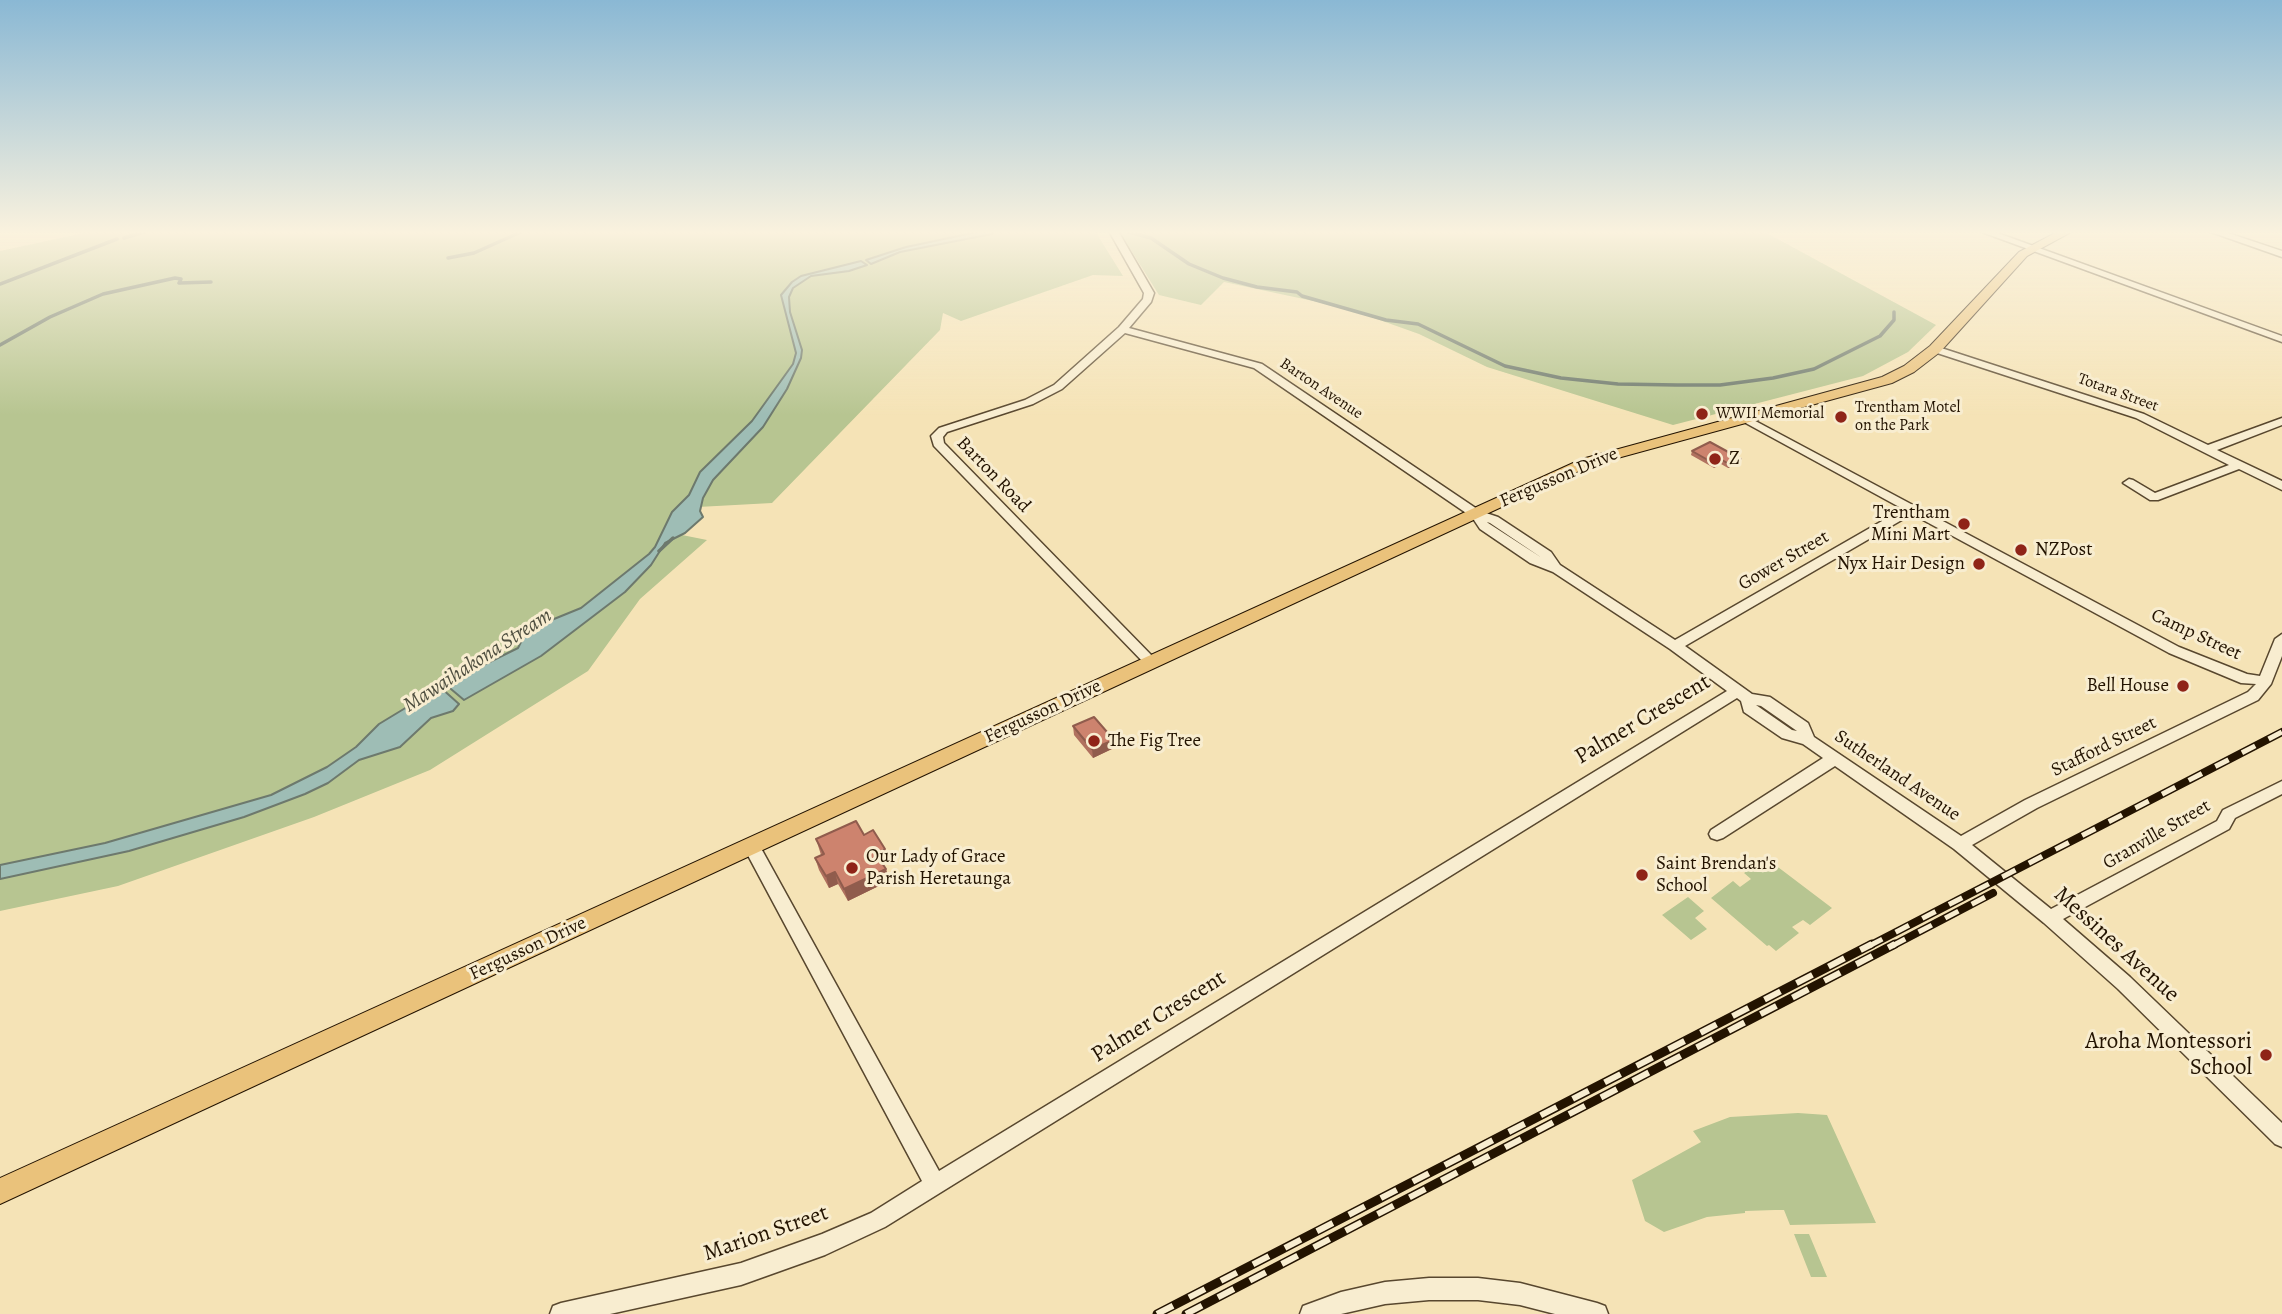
<!DOCTYPE html>
<html>
<head>
<meta charset="utf-8">
<style>
	body { margin:0 }
	canvas { display:block; background:#f5e3b6 }
</style>
</head>
<body>
<canvas width="2282" height="1314"></canvas>
<script>
const context = document.querySelector('canvas').getContext('2d');
context.lineJoin = 'round';
function fill(path, color) { context.fillStyle = color; context.fill(path, 'evenodd'); }
const poly = rows => new Path2D(rows.map(r => 'M' + r).join(''));
function trace(path, color, width, dash) { context.strokeStyle = color; context.lineWidth = width; context.lineCap = dash ? 'butt' : 'round'; context.setLineDash(dash || []); context.stroke(path); }
function write(font, color, halo, rows, align = 'center') {
  context.font = font + ' Alegreya,serif'; context.lineWidth = 6; context.setLineDash([]); context.textBaseline = 'middle'; context.strokeStyle = halo; context.fillStyle = color; for (const [text, x, y, turn = 0] of rows) {
    context.save(); context.translate(x, y); context.rotate((+turn || 0) * Math.PI / 180); context.textAlign = isNaN(turn) ? turn : align; if (halo) context.strokeText(text, 0, 0); context.fillText(text, 0, 0); context.restore();
  }
}
const green = poly([
	[93,231,1095,231,1123,276,1093,275,961,321,943,313,940,330,772,503,698,507,682,535,707,540,640,599,588,671,430,770,314,817,118,886,0,911,0,251],
	[1119,231,1763,231,1936,325,1908,352,1863,376,1673,425,1487,367,1419,334,1346,308,1224,282,1201,305,1159,295],
	[1766,858,1832,908,1810,925,1803,920,1792,927,1799,933,1776,951,1769,945,1767,946,1711,898,1733,881,1740,887,1751,879,1744,873],
	[1688,897,1704,911,1695,918,1707,929,1691,940,1662,915],
	[1798,1113,1827,1115,1876,1223,1790,1225,1784,1210,1775,1210,1745,1211,1745,1213,1707,1217,1664,1232,1645,1221,1632,1180,1701,1142,1693,1131,1730,1117],
	[1794,1234,1809,1234,1827,1277,1811,1277]
]);
const water = poly([
	[982,231,990,231,992,234,900,252,871,264,866,260,906,247,982,231],
	[861,261,867,265,849,271,811,276,793,288,789,297,790,312,802,350,801,358,787,389,763,427,713,480,703,498,700,511,703,517,685,533,665,543,651,565,625,592,541,656,464,700,445,684,518,648,527,630,581,608,649,554,655,547,672,512,689,495,700,472,752,421,793,364,796,353,781,295,792,282,801,276,861,261],
	[440,687,459,704,453,711,431,718,400,747,359,760,328,783,305,794,244,817,129,851,0,879,0,865,105,843,271,795,327,767,356,747,379,724,440,687]
]);
const stream = poly([
	[1125,231,1151,238,1189,264,1223,278,1257,287,1297,292,1302,296,1386,320,1418,324,1505,366,1561,378,1618,384,1677,385,1720,385,1773,378,1814,369,1880,336,1894,320,1894,312],
	[124,238,147,231],
	[448,258,474,253,523,231],
	[0,284,117,239],
	[0,345,50,317,103,294,175,278,181,279,179,283,211,282],
	[659,551,673,538]
]);
const minor = poly([
	[1109,231,1118,231,1154,293,1151,302,1129,328,1262,364,1480,511,1498,517,1551,552,1560,565,1675,640,1903,509,1742,421,1740,419,1746,416,2179,647,2247,674,2260,676,2275,639,2282,634,2282,656,2271,684,2258,700,2037,808,1972,845,2051,909,2217,821,2223,810,2282,781,2282,794,2235,818,2229,829,2063,919,2130,977,2282,1123,2282,1147,2275,1144,2118,989,2044,923,1954,849,1835,766,1723,838,1717,840,1711,838,1709,834,1711,830,1823,758,1803,744,1782,738,1744,712,1741,701,1737,698,885,1227,825,1255,741,1285,610,1314,550,1314,553,1306,561,1303,741,1263,822,1234,871,1213,922,1181,743,846,745,841,751,840,757,841,939,1171,1727,691,1670,649,1553,572,1530,563,1480,529,1472,517,1254,368,1125,333,1062,389,1033,404,947,432,943,437,944,443,1158,662,1156,665,1146,665,934,446,931,436,939,428,1025,400,1054,385,1119,327,1143,299,1144,293,1109,231],
	[1912,514,2169,653,2241,683,2256,684,2248,692,2025,800,1961,836,1814,737,1808,723,1770,697,1752,694,1685,646,1912,514],
	[1487,522,1490,523,1542,558,1488,523,1487,522],
	[1756,705,1761,706,1797,731,1792,730,1756,705],
	[1979,231,1992,231,2282,336,2282,342,1979,231],
	[2208,231,2222,231,2282,251,2282,257,2208,231],
	[1935,346,2144,414,2208,445,2282,418,2282,425,2217,450,2282,481,2282,490,2239,469,2158,500,2150,500,2123,483,2129,479,2133,480,2155,493,2229,465,2136,418,1931,351,1930,349,1935,346],
	[1429,1278,1478,1278,1520,1283,1597,1303,1605,1306,1608,1314,1555,1314,1520,1305,1478,1300,1429,1300,1385,1304,1341,1314,1300,1314,1303,1306,1341,1292,1385,1282,1429,1278]
]);
const major = poly([
	[2059,231,2073,231,2027,256,1940,352,1914,372,1892,383,1592,465,0,1204,0,1178,1582,459,1882,377,1904,366,1930,346,2019,252,2059,231]
]);
const railFar1 = poly([
	[1869,946,2282,732],
	[1892,946,1993,893]
]);
const rail = poly([
	[1157,1314,1872,944],
	[1186,1314,1895,944]
]);
const wall = poly([
	[1692,451,1739,463,1728,468,1721,464,1714,468,1691,455],
	[1073,726,1114,748,1093,758,1074,735],
	[864,835,888,862,883,864,886,869,889,881,848,901,838,884,829,888,819,870,815,858,821,855,816,839]
]);
const shadedWall = poly([
	[1741,459,1739,463,1728,468,1729,464],
	[1722,460,1721,464,1714,468,1715,464],
	[1114,740,1114,748,1093,758,1092,749],
	[885,849,888,862,879,866,876,854],
	[886,869,889,881,848,901,844,889],
	[835,872,838,884,829,888,826,876]
]);
const building = poly([
	[1710,442,1741,459,1729,464,1722,460,1715,464,1692,451,1710,442],
	[1094,717,1114,740,1092,749,1073,726,1094,717],
	[856,821,864,835,873,830,885,849,876,854,886,869,844,889,835,872,826,876,815,858,824,854,816,839,856,821]
]);
const markers = [
	[1702,414,7,"#8f2418"],
	[1841,417,7,"#8f2418"],
	[1715,459,7,"#8f2418"],
	[1964,524,7,"#8f2418"],
	[2021,550,7,"#8f2418"],
	[1979,564,7,"#8f2418"],
	[2183,686,7,"#8f2418"],
	[1094,741,7,"#8f2418"],
	[852,868,7,"#8f2418"],
	[1642,875,7,"#8f2418"],
	[2266,1055,7,"#8f2418"]
];
const farStreetnames = [
	["Barton Avenue",1321,389,34],
	["Totara Street",2118,393,20]
];
const farPoinames = [
	["Trentham Motel",1855,408],
	["on the Park",1855,426],
	["WWII Memorial",1716,414]
];
const poiNames = [
	["Z",1729,459],
	["Trentham",1950,513,"right"],
	["Mini Mart",1950,535,"right"],
	["NZPost",2035,550],
	["Nyx Hair Design",1965,564,"right"],
	["Bell House",2169,686,"right"],
	["The Fig Tree",1108,741],
	["Our Lady of Grace",866,857],
	["Parish Heretaunga",866,879],
	["Saint Brendan's",1656,864],
	["School",1656,886]
];
const streetNames = [
	["Barton Road",993,475,46],
	["Fergusson Drive",1559,478,-23],
	["Gower Street",1784,561,-30],
	["Camp Street",2196,635,25],
	["Fergusson Drive",1043,712,-25],
	["Stafford Street",2104,747,-26],
	["Sutherland Avenue",1897,776,34],
	["Granville Street",2157,835,-30],
	["Fergusson Drive",528,949,-25]
];
const waterNames = [
	["Mawaihakona Stream",478,661,-33]
];
const nearStreetnames = [
	["Palmer Crescent",1643,720,-31],
	["Messines Avenue",2116,945,42],
	["Palmer Crescent",1159,1017,-32],
	["Marion Street",766,1234,-19]
];
const nearPoinames = [
	["Aroha Montessori",2252,1042],
	["School",2252,1068]
];
fill(green, '#b7c591');
fill(water, '#9ebdb5');
trace(water, '#6d796d', 2);
trace(stream, '#6d796d', 3.5);
trace(minor, '#58472e', 3);
trace(major, '#231300', 2);
fill(minor, '#f8edd0');
fill(major, '#eac27b');
trace(railFar1, '#231300', 8);
trace(rail, '#231300', 9);
trace(railFar1, '#f8edd0', 5, [15]);
trace(rail, '#f8edd0', 6, [18]);
fill(wall, '#b0715f');
fill(shadedWall, '#905c4d');
fill(building, '#cd836e');
trace(building, '#905c4d', 2);
const sky = context.createLinearGradient(0, 0, 0, 415);
sky.addColorStop(0, '#8ab8d4');
sky.addColorStop(0.56, '#faf2de');
sky.addColorStop(1, '#faf2de00');
context.fillStyle = sky;
context.fillRect(0, 0, 2282, 415);
for (const [x, y, r, color] of markers) { const dot = new Path2D(); dot.arc(x, y, r, 0, 2 * Math.PI); context.fillStyle = color; context.fill(dot); trace(dot, '#f8edd0', 2.5); }
write('16px', '#231300', '#f8edd0', farStreetnames);
write('16px', '#231300', '#f8edd0', farPoinames, 'left');
write('19px', '#231300', '#f8edd0', poiNames, 'left');
write('19px', '#231300', '#f8edd0', streetNames);
write('italic 21px', '#4e4e3f', '#f8edd0', waterNames);
write('23px', '#231300', '#f8edd0', nearStreetnames);
write('23px', '#231300', '#f8edd0', nearPoinames, 'right');
</script>
</body>
</html>
